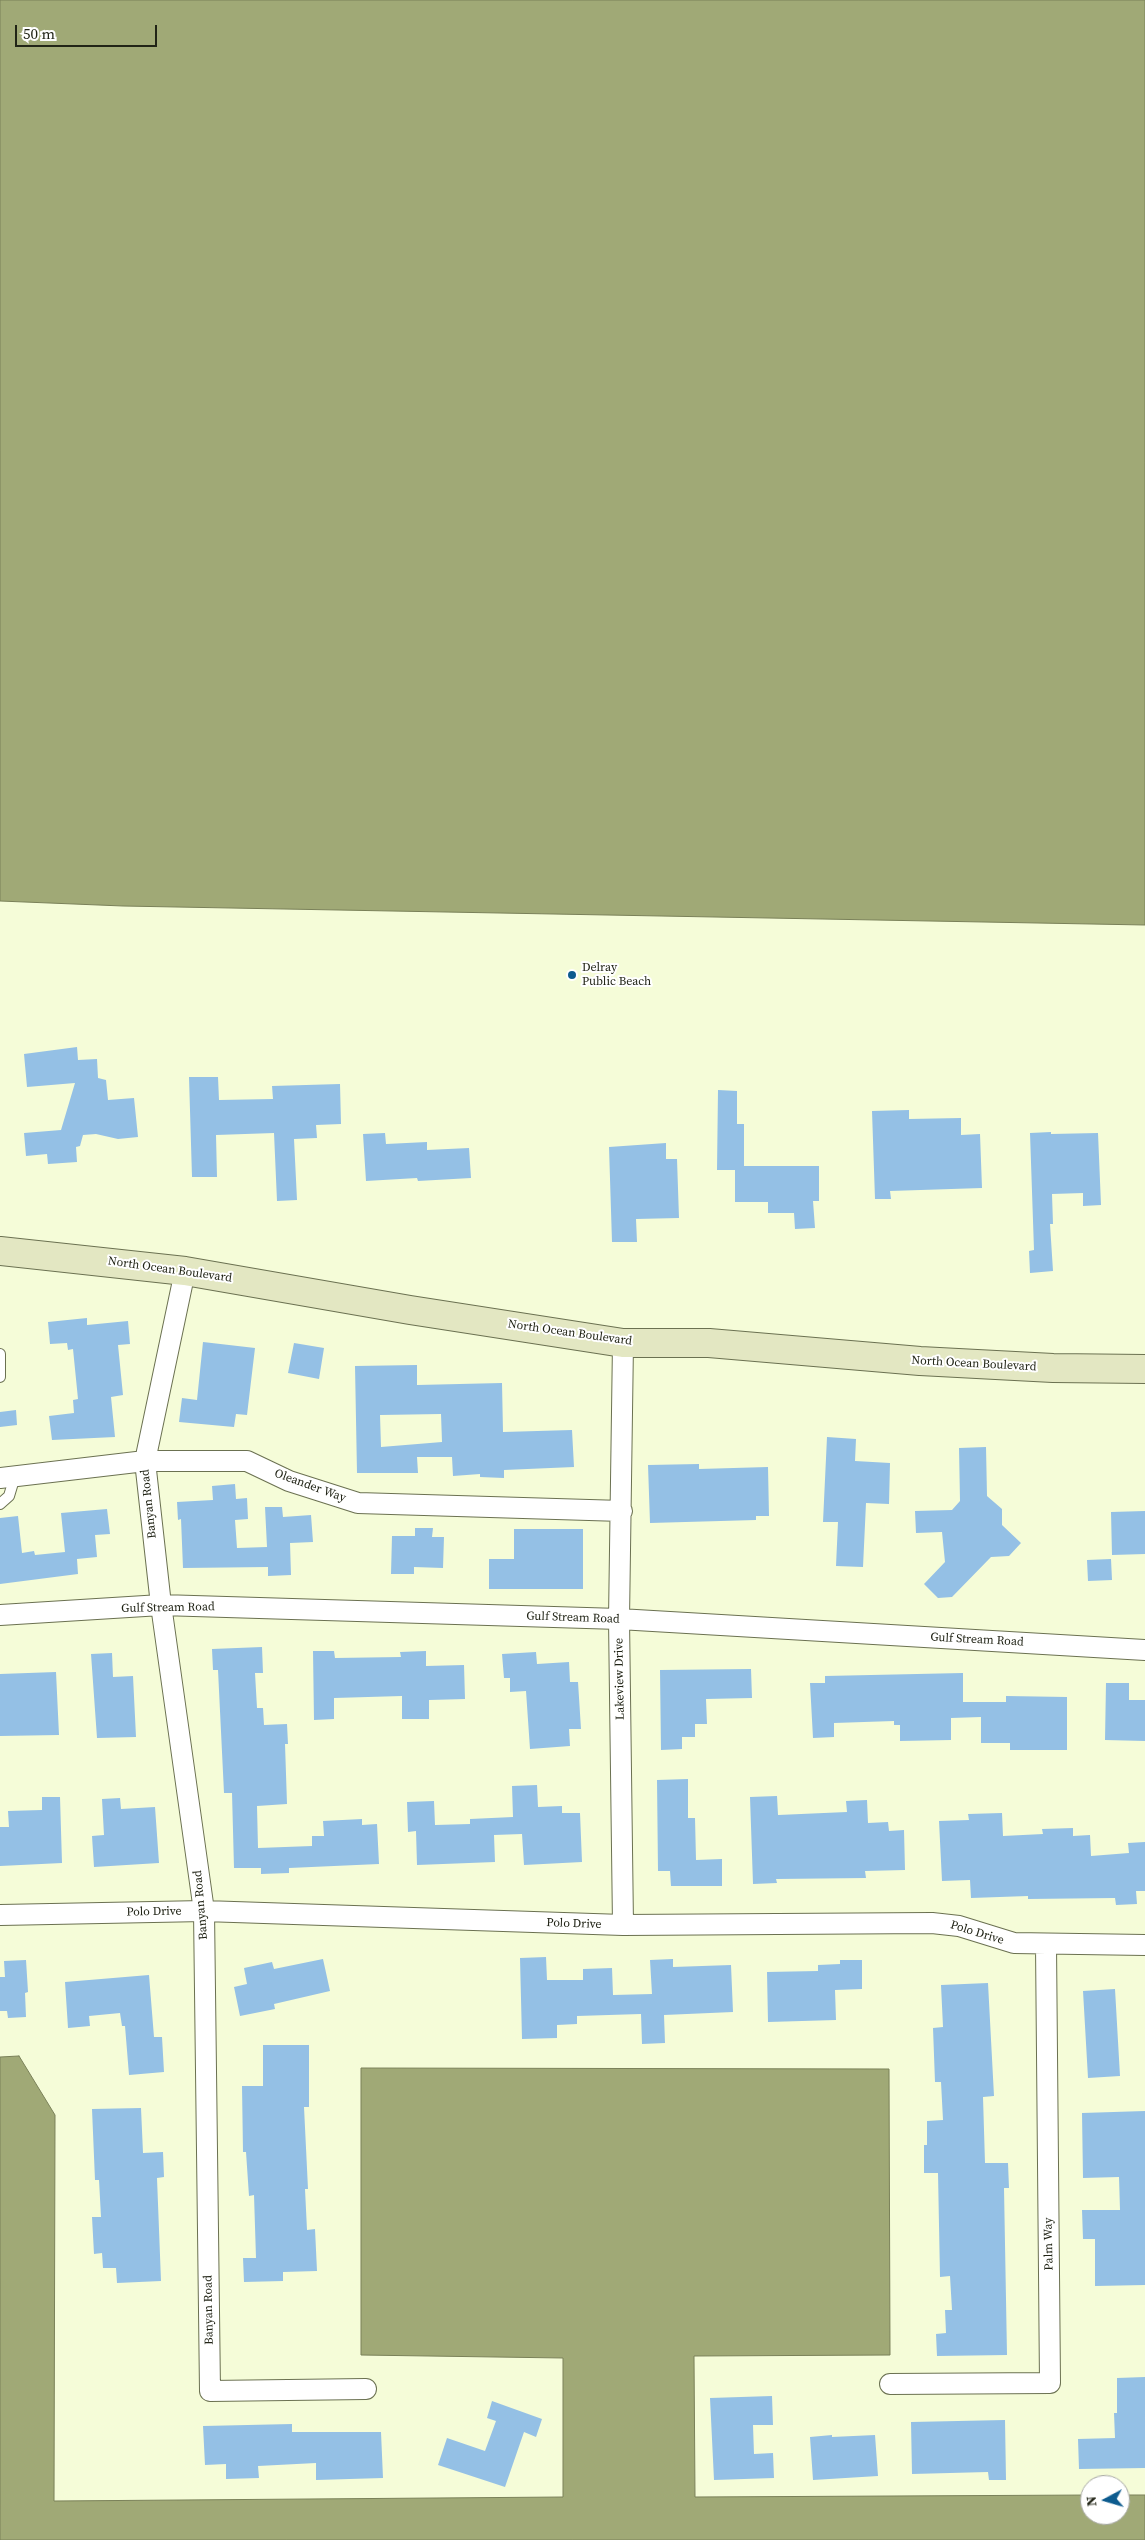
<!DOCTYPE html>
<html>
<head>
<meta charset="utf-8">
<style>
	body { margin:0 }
	#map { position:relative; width:1145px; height:2540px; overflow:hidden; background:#f5fcd8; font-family:"Source Serif 4",serif }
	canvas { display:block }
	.north { position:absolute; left:1080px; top:2475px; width:50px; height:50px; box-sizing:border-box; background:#fff; border:1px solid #a6a7a2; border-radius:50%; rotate:264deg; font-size:14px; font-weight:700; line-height:20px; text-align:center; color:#212416 }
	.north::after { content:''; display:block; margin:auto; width:18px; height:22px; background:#0d5b8e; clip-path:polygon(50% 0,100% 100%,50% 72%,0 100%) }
	.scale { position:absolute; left:15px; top:25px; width:142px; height:22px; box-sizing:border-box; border:2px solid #212416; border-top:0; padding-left:6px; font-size:15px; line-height:18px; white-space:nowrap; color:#212416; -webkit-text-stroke:4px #fff; paint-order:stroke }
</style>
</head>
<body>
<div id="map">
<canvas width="1145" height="2540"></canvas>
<div class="north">N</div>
<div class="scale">50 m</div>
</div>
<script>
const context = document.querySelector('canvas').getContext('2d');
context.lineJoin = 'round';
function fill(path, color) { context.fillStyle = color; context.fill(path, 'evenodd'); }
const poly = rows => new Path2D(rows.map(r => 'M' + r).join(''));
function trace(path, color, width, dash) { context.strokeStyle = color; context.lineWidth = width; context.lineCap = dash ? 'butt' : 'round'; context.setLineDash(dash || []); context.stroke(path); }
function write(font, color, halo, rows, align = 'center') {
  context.font = font + ' "Source Serif 4",serif'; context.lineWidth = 4; context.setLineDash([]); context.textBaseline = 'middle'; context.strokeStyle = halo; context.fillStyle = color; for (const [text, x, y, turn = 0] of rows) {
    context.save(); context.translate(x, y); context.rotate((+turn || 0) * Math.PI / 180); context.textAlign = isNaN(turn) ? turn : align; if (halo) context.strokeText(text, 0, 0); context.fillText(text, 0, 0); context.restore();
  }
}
const water = poly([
	[0,0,1145,0,1145,925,123,906,0,901,0,0],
	[19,2056,55,2115,54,2501,563,2497,563,2358,361,2355,361,2068,889,2069,890,2355,694,2356,695,2497,1090,2495,1090,2515,1120,2515,1120,2495,1145,2495,1145,2540,0,2540,0,2057,19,2056]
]);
const building = poly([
	[77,1047,78,1060,97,1059,98,1078,106,1080,108,1100,134,1098,138,1137,118,1139,96,1134,83,1135,80,1146,76,1147,77,1162,48,1164,47,1154,26,1156,24,1133,61,1130,75,1083,27,1087,24,1054],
	[189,1077,218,1077,219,1100,273,1099,272,1086,340,1084,341,1124,316,1125,317,1138,294,1139,297,1200,277,1201,274,1133,216,1135,217,1177,192,1177],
	[718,1090,737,1091,737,1124,744,1124,744,1166,819,1166,819,1201,813,1201,815,1228,795,1229,794,1213,768,1213,768,1202,735,1202,735,1170,717,1170],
	[909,1110,909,1119,961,1118,961,1135,980,1134,982,1188,890,1191,891,1199,875,1199,872,1111],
	[1051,1132,1051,1134,1098,1133,1101,1205,1083,1206,1083,1193,1052,1194,1053,1224,1050,1224,1053,1271,1030,1273,1029,1251,1034,1250,1030,1133],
	[385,1133,386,1144,427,1142,427,1150,469,1148,471,1178,418,1181,417,1178,366,1181,363,1134],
	[666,1143,666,1159,677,1159,679,1218,636,1219,637,1242,612,1242,609,1147],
	[87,1318,87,1325,128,1321,130,1344,118,1345,123,1395,111,1397,115,1437,52,1440,49,1416,74,1413,73,1400,78,1399,73,1349,68,1350,67,1343,50,1344,48,1322],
	[203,1342,255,1348,247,1415,236,1414,234,1427,179,1422,182,1398,197,1400],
	[294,1343,324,1348,319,1379,288,1373],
	[417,1365,417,1385,502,1383,503,1432,572,1430,574,1467,504,1470,504,1478,480,1477,480,1474,453,1476,452,1457,417,1457,418,1473,357,1473,355,1366],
	[441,1414,442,1442,381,1447,380,1415],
	[16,1410,17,1425,0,1427,0,1412],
	[827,1437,856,1439,855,1461,890,1463,889,1504,866,1503,863,1567,836,1566,838,1522,823,1522],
	[986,1447,987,1496,1002,1509,1002,1525,1021,1543,1009,1556,991,1557,952,1597,938,1598,924,1584,945,1562,942,1532,916,1533,915,1511,952,1510,960,1501,959,1448],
	[699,1464,699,1469,768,1467,769,1516,756,1516,756,1520,650,1523,648,1465],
	[235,1484,236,1499,247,1498,248,1519,235,1520,237,1548,267,1547,265,1507,282,1507,283,1517,311,1515,313,1542,290,1543,291,1575,268,1576,268,1567,183,1568,181,1519,178,1520,177,1502,213,1500,212,1486],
	[107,1509,110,1534,95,1535,97,1557,77,1559,78,1574,0,1584,0,1518,18,1516,22,1553,34,1551,35,1555,65,1552,61,1513],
	[1145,1511,1145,1554,1112,1555,1111,1512],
	[415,1528,433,1528,432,1537,444,1537,443,1568,414,1567,414,1574,391,1574,392,1536,415,1536],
	[514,1529,583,1529,583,1589,489,1589,489,1559,514,1559],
	[1111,1559,1112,1580,1088,1581,1087,1560],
	[262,1647,263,1673,255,1673,257,1708,263,1708,264,1725,287,1724,288,1744,285,1744,287,1804,257,1806,258,1848,312,1846,312,1836,324,1836,323,1821,362,1819,362,1825,377,1824,379,1864,289,1868,289,1873,261,1874,261,1868,234,1868,232,1793,224,1793,218,1670,213,1670,212,1649],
	[313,1651,334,1651,335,1658,401,1657,400,1652,426,1651,426,1666,464,1665,465,1699,429,1700,429,1719,402,1719,402,1696,334,1698,334,1719,314,1720],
	[536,1652,537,1664,569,1662,570,1682,578,1682,581,1729,569,1729,570,1746,530,1749,526,1691,510,1692,510,1678,504,1678,502,1654],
	[112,1653,113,1677,133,1676,136,1737,97,1738,91,1654],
	[751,1669,752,1698,706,1699,707,1724,695,1724,695,1737,682,1737,682,1749,661,1750,660,1670],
	[56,1672,59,1735,0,1736,0,1674],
	[963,1673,963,1702,1006,1702,1006,1696,1067,1697,1067,1750,1010,1750,1010,1743,981,1743,981,1717,951,1718,951,1740,900,1741,900,1725,894,1725,894,1721,834,1723,834,1737,813,1738,810,1683,825,1683,825,1676],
	[1106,1683,1129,1683,1129,1700,1145,1700,1145,1741,1105,1740],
	[688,1779,688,1818,695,1818,696,1860,722,1859,722,1886,671,1886,670,1871,658,1871,657,1780],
	[537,1785,538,1807,562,1806,562,1813,580,1813,582,1862,524,1865,522,1834,494,1835,495,1862,417,1865,416,1831,408,1832,407,1802,434,1801,435,1825,470,1824,470,1819,513,1817,512,1786],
	[777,1796,778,1815,847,1812,846,1801,867,1800,868,1823,888,1822,889,1831,904,1830,905,1870,865,1871,866,1878,776,1879,777,1883,753,1884,750,1797],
	[42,1797,60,1797,62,1863,0,1866,0,1827,9,1827,8,1811,42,1810],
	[120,1798,121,1809,155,1807,159,1863,94,1867,92,1836,104,1835,102,1799],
	[1002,1813,1003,1836,1043,1834,1042,1829,1073,1828,1073,1836,1090,1835,1091,1856,1129,1853,1128,1843,1145,1842,1145,1891,1136,1891,1137,1904,1116,1905,1115,1898,1028,1899,1028,1896,971,1898,970,1880,942,1881,939,1821,969,1820,968,1814],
	[546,1957,547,1980,583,1980,583,1969,612,1968,613,1995,652,1994,650,1960,673,1959,673,1967,731,1965,733,2012,664,2015,665,2043,642,2044,641,2014,577,2016,577,2024,557,2025,557,2038,522,2039,520,1958],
	[323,1959,330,1991,274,2004,275,2009,240,2016,234,1987,247,1984,244,1968,272,1962,274,1969],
	[26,1960,28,1992,25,1993,26,2017,8,2018,7,2011,0,2011,0,1977,5,1977,4,1961],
	[840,1960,862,1960,862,1989,835,1990,836,2020,768,2022,767,1972,818,1971,818,1965,840,1964],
	[149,1975,154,2037,162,2037,164,2072,129,2075,125,2026,122,2026,120,2013,89,2016,90,2026,68,2028,65,1982],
	[988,1983,994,2096,983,2097,985,2163,1008,2163,1009,2188,1004,2188,1007,2355,937,2356,936,2334,946,2333,945,2310,952,2310,950,2276,940,2277,938,2173,924,2173,924,2145,927,2145,927,2121,943,2120,941,2082,935,2082,933,2028,943,2027,941,1985],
	[1115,1989,1120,2076,1088,2078,1083,1991],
	[263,2045,309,2045,309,2107,304,2107,308,2189,305,2189,307,2230,315,2229,317,2271,283,2272,283,2281,244,2282,243,2258,256,2258,254,2195,249,2196,246,2152,243,2152,242,2086,263,2086],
	[141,2108,143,2153,163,2152,164,2177,157,2178,161,2281,117,2283,116,2268,103,2268,102,2253,94,2254,92,2217,101,2217,99,2180,95,2180,92,2109],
	[1145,2111,1145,2285,1095,2286,1095,2239,1083,2239,1082,2210,1120,2210,1119,2177,1083,2178,1082,2113],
	[1145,2377,1145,2468,1079,2469,1078,2439,1115,2438,1114,2413,1117,2413,1117,2378],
	[772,2396,773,2425,753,2425,754,2454,773,2453,774,2478,714,2480,710,2398],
	[492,2401,542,2419,536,2437,524,2432,505,2487,438,2465,447,2438,485,2451,496,2421,487,2418],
	[1005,2420,1006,2480,989,2480,988,2472,912,2474,911,2422],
	[292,2424,292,2432,381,2432,383,2478,316,2480,316,2463,258,2466,259,2478,226,2479,226,2464,205,2465,203,2426],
	[832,2435,832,2437,875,2435,878,2476,813,2480,810,2437]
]);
const service = poly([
	[0,1354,0,1377],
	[0,1504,9,1496,15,1476]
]);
const minor = poly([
	[185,1271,145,1461,161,1605,204,1911,210,2391,366,2389],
	[623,1343,619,1619,623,1925],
	[0,1478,145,1461,247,1461,289,1481,358,1503,622,1511],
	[0,1615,161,1605,619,1619,1145,1650],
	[0,1915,204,1911,623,1925,932,1923,959,1926,1014,1943,1145,1945],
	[890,2384,1050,2383,1046,1945]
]);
const secondary = poly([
	[0,1251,185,1271,410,1310,623,1343,709,1343,920,1361,1053,1368,1145,1369]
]);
const markers = [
	[572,975,5,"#0d5b8e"]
];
const poiNames = [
	["Delray",582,968],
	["Public Beach",582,982]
];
const streetNames = [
	["North Ocean Boulevard",170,1270,8],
	["North Ocean Boulevard",570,1333,8],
	["North Ocean Boulevard",974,1364,3],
	["Oleander Way",310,1486,20],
	["Banyan Road",149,1504,-96],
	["Gulf Stream Road",168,1608,-1],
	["Gulf Stream Road",573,1618,2],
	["Gulf Stream Road",977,1640,3],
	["Lakeview Drive",620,1679,-91],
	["Banyan Road",201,1905,-95],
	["Polo Drive",154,1912,-1],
	["Polo Drive",574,1924,2],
	["Polo Drive",977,1933,17],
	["Palm Way",1049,2244,-91],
	["Banyan Road",209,2310,-91]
];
fill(water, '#a0a976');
trace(water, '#7a8159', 1);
fill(building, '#94c0e5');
trace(service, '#6b7151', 12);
trace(minor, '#6b7151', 22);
trace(secondary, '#6b7151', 30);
trace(service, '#fff', 10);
trace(minor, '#fff', 20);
trace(secondary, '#e3e7c2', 28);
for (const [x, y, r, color] of markers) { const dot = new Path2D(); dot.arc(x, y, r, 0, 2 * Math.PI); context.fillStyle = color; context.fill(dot); trace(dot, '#fff', 2); }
write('12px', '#212416', '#fff', poiNames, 'left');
write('12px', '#212416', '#fff', streetNames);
</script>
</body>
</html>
